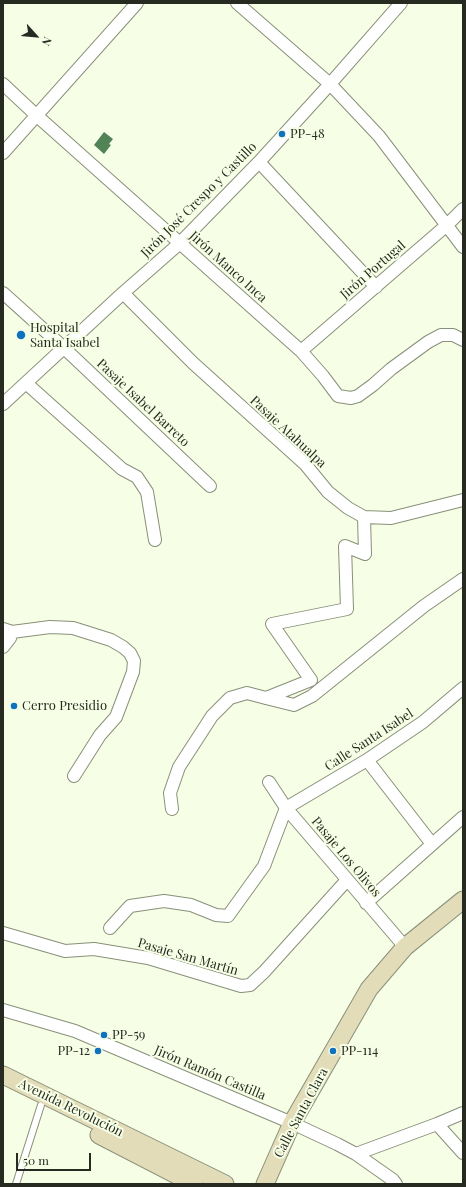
<!DOCTYPE html>
<html>
<head>
<meta charset="utf-8">
<style>
	body { margin:0 }
	#map { position:relative; width:466px; height:1187px; overflow:hidden; background:#f6fee5; font-family:"Playfair Display",serif }
	canvas { display:block }
	.frame { position:absolute; inset:0; border:4px solid #272a20; pointer-events:none }
	.north { position:absolute; left:16px; top:16px; width:40px; height:40px; -webkit-text-stroke:3px #f6fee5; paint-order:stroke; rotate:117deg; font-size:11px; font-weight:700; line-height:16px; text-align:center; color:#272a20 }
	.north::after { content:''; display:block; margin:auto; width:14px; height:18px; background:#272a20; clip-path:polygon(50% 0,100% 100%,50% 72%,0 100%) }
	.scale { position:absolute; left:16px; top:1153px; width:75px; height:18px; box-sizing:border-box; border:2px solid #272a20; border-top:0; padding-left:5px; font-size:12px; line-height:14px; white-space:nowrap; color:#272a20; -webkit-text-stroke:3px #f6fee5; paint-order:stroke }
</style>
</head>
<body>
<div id="map">
<canvas width="466" height="1187"></canvas>
<div class="frame"></div>
<div class="north">N</div>
<div class="scale">50 m</div>
</div>
<script>
const context = document.querySelector('canvas').getContext('2d');
context.lineJoin = 'round';
function fill(path, color) { context.fillStyle = color; context.fill(path, 'evenodd'); }
const poly = rows => new Path2D(rows.map(r => 'M' + r).join(''));
function trace(path, color, width, dash) { context.strokeStyle = color; context.lineWidth = width; context.lineCap = dash ? 'butt' : 'round'; context.setLineDash(dash || []); context.stroke(path); }
function write(font, color, halo, rows, align = 'center') {
  context.font = font + ' "Playfair Display",serif'; context.lineWidth = 4; context.setLineDash([]); context.textBaseline = 'middle'; context.strokeStyle = halo; context.fillStyle = color; for (const [text, x, y, turn = 0] of rows) {
    context.save(); context.translate(x, y); context.rotate((+turn || 0) * Math.PI / 180); context.textAlign = isNaN(turn) ? turn : align; if (halo) context.strokeText(text, 0, 0); context.fillText(text, 0, 0); context.restore();
  }
}
const building = poly([
	[104,132,113,139,109,144,111,145,104,154,94,145]
]);
const service = poly([
	[16,1184,41,1105]
]);
const minor = poly([
	[237,3,330,84,379,136,463,247],
	[3,84,36,115,301,351,323,376,338,396,351,398,358,396,373,385,391,369,428,342,441,335,453,335,463,340],
	[3,153,137,3],
	[259,162,376,287],
	[3,293,63,347,210,486],
	[123,293,193,363,305,464,328,492,348,508,364,517,391,518,463,500],
	[301,351,447,225,463,209],
	[26,383,122,469,137,477,147,492,155,540],
	[3,404,123,293,180,243,259,162,330,84,401,3],
	[3,629,12,632,50,627,73,628,111,640,123,647,130,653,134,661,133,672,116,717,100,735,74,776],
	[3,647,10,638,12,632],
	[266,698,311,680,272,624,347,609,345,546,365,554,364,517],
	[367,760,432,844],
	[269,782,286,808,405,947],
	[172,809,170,793,179,767,212,716,230,698,247,693,266,698,294,705,312,696,424,606,463,579],
	[366,903,463,817],
	[110,928,130,906,164,901,191,905,216,915,228,916,264,866,286,808,367,760,423,722,463,688],
	[3,933,65,951,94,949,148,958,241,986,250,985,264,972,347,880],
	[3,1010,75,1031,292,1123,337,1144,356,1154,393,1180,396,1184],
	[437,1124,463,1153],
	[356,1154,437,1124,463,1113]
]);
const secondary = poly([
	[3,1075,225,1184],
	[99,1135,194,1184],
	[265,1184,292,1123,369,989,405,947,463,900]
]);
const markers = [
	[282,134,4,"#0f72be"],
	[21,335,5,"#0f72be"],
	[14,706,4,"#0f72be"],
	[104,1035,4,"#0f72be"],
	[98,1051,4,"#0f72be"],
	[333,1051,4,"#0f72be"]
];
const poiNames = [
	["PP-48",290,134],
	["Hospital",30,328],
	["Santa Isabel",30,343],
	["Cerro Presidio",22,706],
	["PP-59",112,1035],
	["PP-12",90,1051,"right"],
	["PP-114",341,1051]
];
const streetNames = [
	["Jirón José Crespo y Castillo",199,200,-45],
	["Jirón Manco Inca",228,267,42],
	["Jirón Portugal",373,270,-41],
	["Pasaje Isabel Barreto",143,403,43],
	["Pasaje Atahualpa",288,432,43],
	["Calle Santa Isabel",369,740,-33],
	["Pasaje Los Olivos",346,857,50],
	["Pasaje San Martín",188,957,16],
	["Jirón Ramón Castilla",210,1073,23],
	["Avenida Revolución",71,1108,26],
	["Calle Santa Clara",301,1113,-62]
];
fill(building, '#518357');
trace(service, '#89907a', 8);
trace(minor, '#89907a', 14);
trace(secondary, '#89907a', 19);
trace(service, '#fff', 6);
trace(minor, '#fff', 12);
trace(secondary, '#e3dcb9', 17);
for (const [x, y, r, color] of markers) { const dot = new Path2D(); dot.arc(x, y, r, 0, 2 * Math.PI); context.fillStyle = color; context.fill(dot); trace(dot, '#f6fee5', 1.5); }
write('13px', '#272a20', '#f6fee5', poiNames, 'left');
write('13px', '#272a20', '#f6fee5', streetNames);
</script>
</body>
</html>
